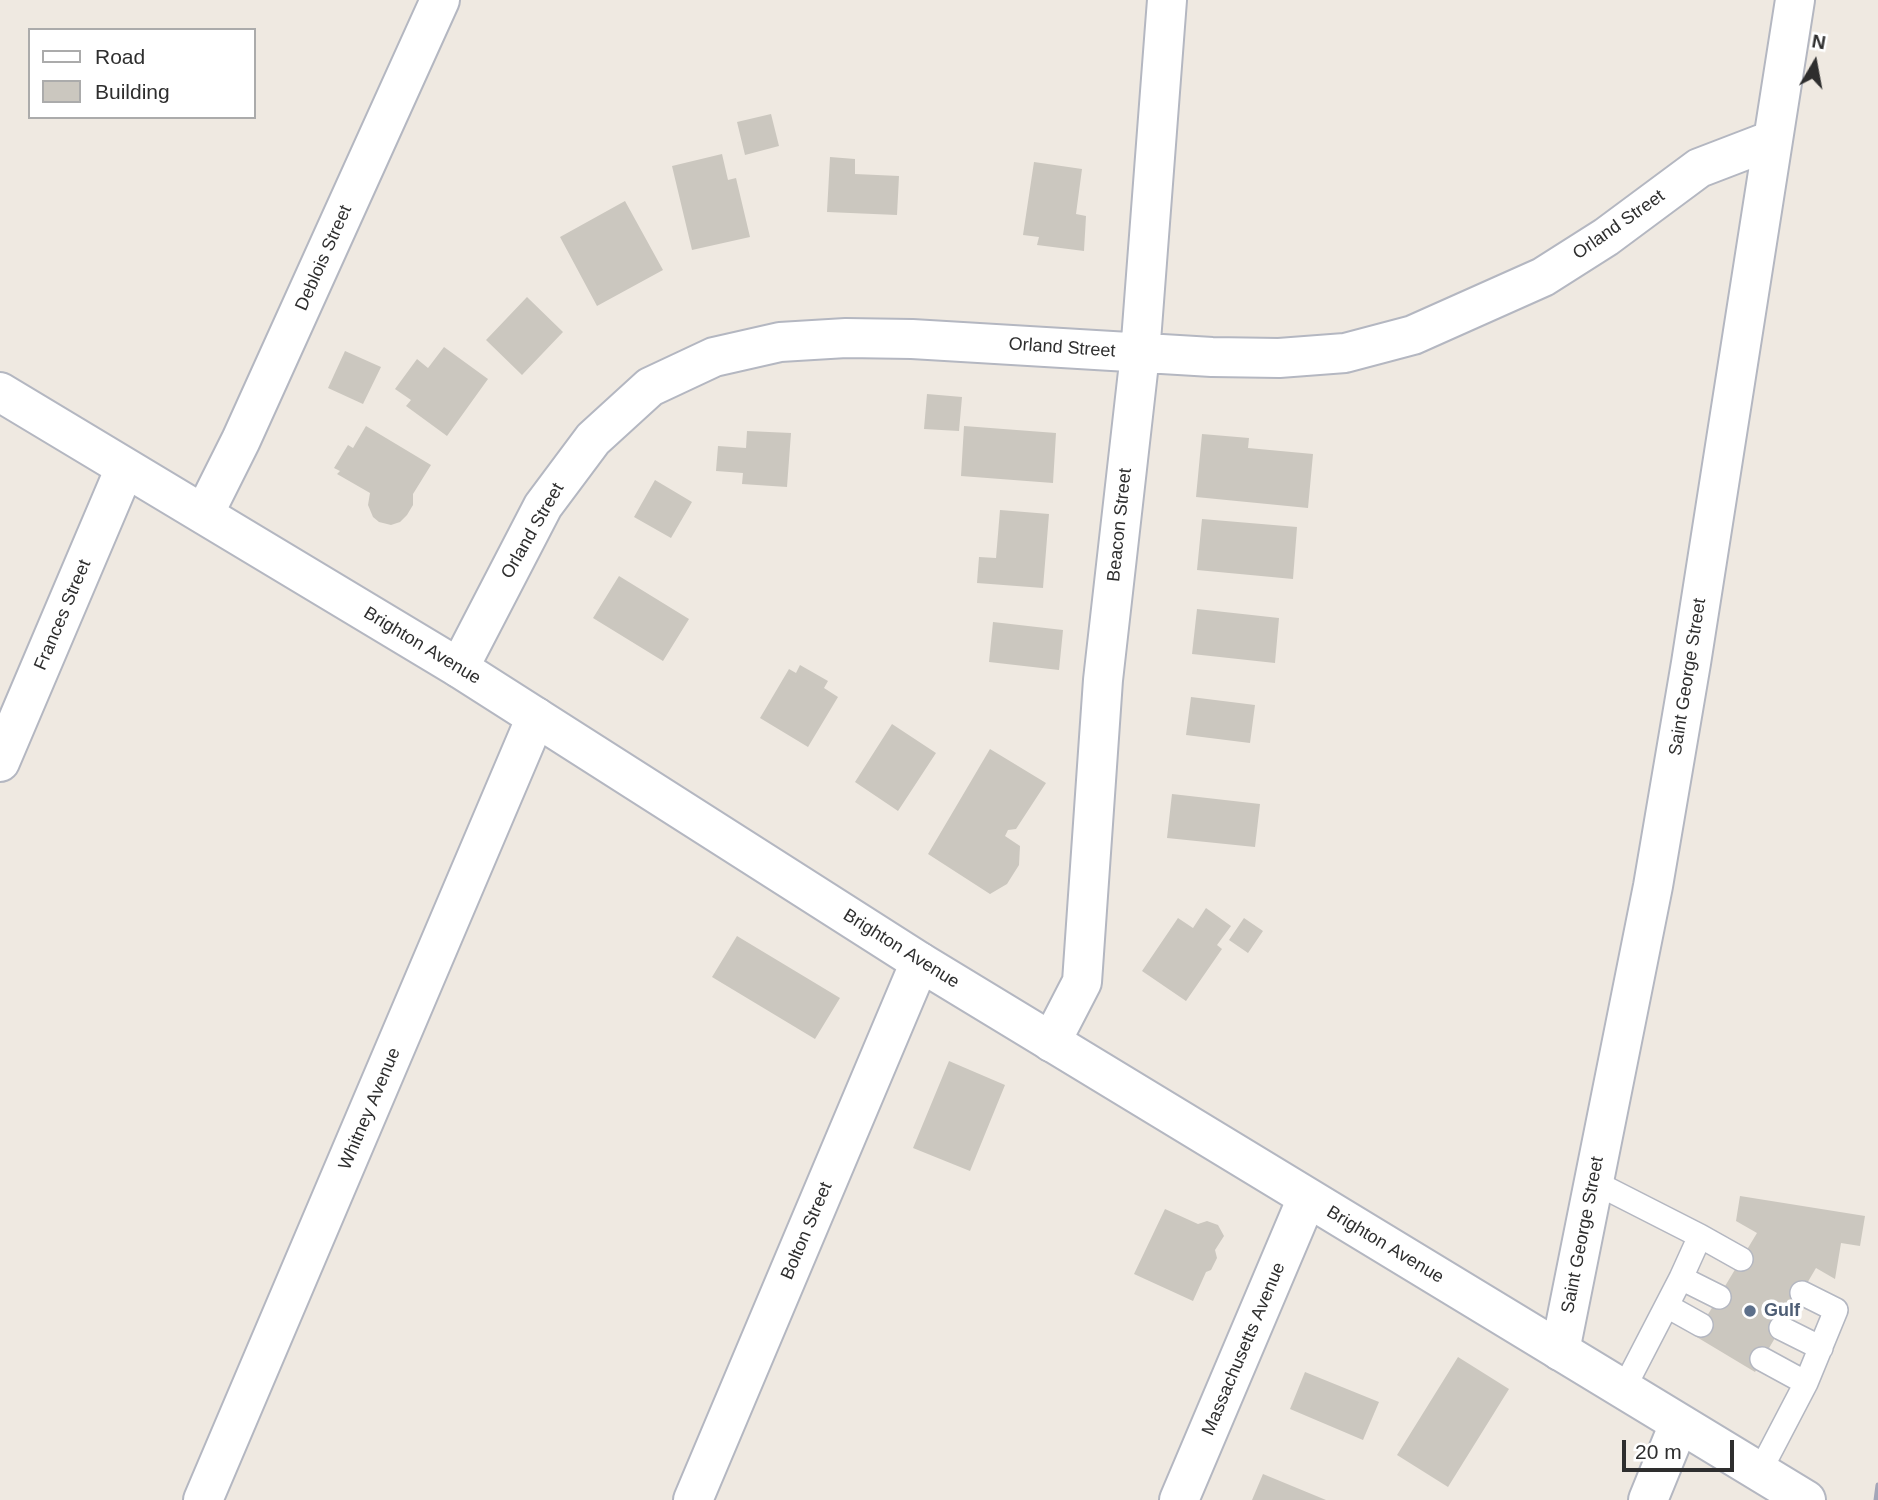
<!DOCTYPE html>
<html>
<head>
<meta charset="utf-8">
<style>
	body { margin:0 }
	#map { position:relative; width:1878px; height:1500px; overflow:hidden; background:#efe9e1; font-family:Arial,sans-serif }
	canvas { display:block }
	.legend { position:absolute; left:28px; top:28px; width:228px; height:91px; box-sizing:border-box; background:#fff; border:2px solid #ababab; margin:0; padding:9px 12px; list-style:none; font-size:21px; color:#2e2e2e }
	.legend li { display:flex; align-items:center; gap:14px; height:35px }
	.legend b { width:35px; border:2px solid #ababab }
	.north { position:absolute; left:1780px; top:28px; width:70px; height:70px; -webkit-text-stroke:5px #fff; paint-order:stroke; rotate:10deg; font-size:19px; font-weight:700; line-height:28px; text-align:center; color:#2e2e2e }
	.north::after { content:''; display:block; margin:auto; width:24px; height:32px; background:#2e2e2e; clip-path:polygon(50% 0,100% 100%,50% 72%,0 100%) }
	.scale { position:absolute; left:1622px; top:1440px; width:112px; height:32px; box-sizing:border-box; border:4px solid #2e2e2e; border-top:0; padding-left:9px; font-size:21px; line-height:24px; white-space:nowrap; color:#2e2e2e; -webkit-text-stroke:5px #fff; paint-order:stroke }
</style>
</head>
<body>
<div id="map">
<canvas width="1878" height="1500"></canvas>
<ul class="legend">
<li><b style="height:9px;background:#fff"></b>Road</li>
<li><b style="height:19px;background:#cbc7bf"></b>Building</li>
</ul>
<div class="north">N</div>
<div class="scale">20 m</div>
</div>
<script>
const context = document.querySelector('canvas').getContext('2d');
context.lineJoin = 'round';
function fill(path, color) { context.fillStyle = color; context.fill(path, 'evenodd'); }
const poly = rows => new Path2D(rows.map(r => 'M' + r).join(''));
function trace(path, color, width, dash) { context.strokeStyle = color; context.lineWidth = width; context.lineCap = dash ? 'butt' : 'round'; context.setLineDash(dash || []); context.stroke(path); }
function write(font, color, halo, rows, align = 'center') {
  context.font = font + ' Arial,sans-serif'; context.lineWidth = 7; context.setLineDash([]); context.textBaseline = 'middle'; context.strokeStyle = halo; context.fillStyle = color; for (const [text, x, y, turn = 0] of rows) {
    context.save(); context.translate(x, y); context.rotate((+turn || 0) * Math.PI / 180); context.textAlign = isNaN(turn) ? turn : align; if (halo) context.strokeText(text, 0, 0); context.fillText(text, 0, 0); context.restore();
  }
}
const building = poly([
	[771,114,779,146,745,155,737,122],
	[722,154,728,180,736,178,750,237,692,250,672,166],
	[830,157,855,159,855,174,899,176,897,215,827,212],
	[1034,162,1082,169,1076,214,1086,216,1084,251,1037,245,1039,237,1023,235],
	[625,201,663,270,597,306,560,237],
	[527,297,563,332,522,375,486,340],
	[444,347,488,379,447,436,406,406,411,400,395,389,417,359,428,368],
	[345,351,381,367,363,404,328,388],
	[927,394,962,397,959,431,924,429],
	[366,426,431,465,413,494,413,505,407,515,400,522,391,525,379,522,373,517,368,505,370,493,337,474,340,471,334,468,348,445,353,448],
	[964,426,1056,433,1053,483,961,476],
	[747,431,791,433,787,487,742,484,743,473,716,471,718,446,746,448],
	[1202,434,1249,438,1248,448,1313,454,1308,508,1196,497],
	[655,480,692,502,671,538,634,517],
	[1000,510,1049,514,1043,588,977,583,979,557,996,558],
	[1202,519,1297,527,1293,579,1197,570],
	[619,576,689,619,663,661,593,618],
	[1197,609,1279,618,1275,663,1192,654],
	[993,622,1063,630,1059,670,989,662],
	[800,665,828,681,824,688,838,697,808,747,760,718,789,669,796,673],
	[1191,697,1255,705,1250,743,1186,735],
	[892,724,936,753,898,811,855,782],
	[990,749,1046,783,1016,829,1008,830,1005,836,1020,846,1019,865,1007,884,990,894,928,854],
	[1172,794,1260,804,1255,847,1167,838],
	[1206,908,1231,926,1217,945,1222,949,1186,1001,1142,971,1178,918,1193,928],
	[1244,918,1263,931,1248,953,1229,940],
	[737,936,840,998,815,1039,712,977],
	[949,1061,1005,1085,970,1171,913,1148],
	[1740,1196,1865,1216,1860,1246,1841,1243,1835,1279,1816,1268,1755,1372,1695,1336,1757,1233,1736,1221],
	[1165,1209,1198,1224,1207,1221,1218,1225,1224,1236,1215,1250,1217,1258,1211,1270,1206,1272,1193,1301,1134,1274],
	[1458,1357,1509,1389,1448,1487,1397,1455],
	[1305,1372,1379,1402,1363,1440,1290,1409],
	[1263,1474,1326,1500,1252,1500]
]);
const service = poly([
	[1594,1182,1700,1236,1681,1278,1623,1390],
	[1700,1236,1741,1259],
	[1681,1278,1719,1297],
	[1667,1306,1701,1325],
	[1781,1328,1821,1348],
	[1762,1359,1806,1383],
	[1760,1471,1806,1383,1836,1310,1802,1293]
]);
const minor = poly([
	[204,514,241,440,440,0],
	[459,668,543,506,593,439,650,387,714,357,780,342,846,338,912,339,1212,357,1279,358,1345,353,1413,335,1543,277,1606,237,1699,168,1772,140],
	[0,762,125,468],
	[1051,1042,1082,982,1103,680,1140,354,1167,0],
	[1560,1351,1653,886,1691,663,1795,0],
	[203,1500,536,717],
	[693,1500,920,962],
	[1179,1500,1307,1198],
	[1648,1500,1679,1424]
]);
const secondary = poly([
	[0,392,459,668,920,962,1806,1500]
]);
const rail = poly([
	[1876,1500,1878,1485]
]);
const markers = [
	[1750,1311,7,"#5c6f8a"]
];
const streetNames = [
	["Orland Street",1619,225,-35],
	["Deblois Street",324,258,-66],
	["Orland Street",1062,348,4],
	["Beacon Street",1120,525,-84],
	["Orland Street",533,531,-60],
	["Frances Street",63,615,-67],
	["Brighton Avenue",422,646,31],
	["Saint George Street",1688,677,-81],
	["Brighton Avenue",901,949,32],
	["Whitney Avenue",370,1109,-67],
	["Bolton Street",807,1231,-67],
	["Saint George Street",1583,1235,-79],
	["Brighton Avenue",1385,1245,31],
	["Massachusetts Avenue",1244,1349,-67]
];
const serviceNames = [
	["Gulf",1764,1311]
];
fill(building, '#cbc7bf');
trace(service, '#b4b7c1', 26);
trace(minor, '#b4b7c1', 42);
trace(secondary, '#b4b7c1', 42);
trace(service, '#fff', 23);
trace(minor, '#fff', 38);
trace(secondary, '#fff', 38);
trace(rail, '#a3a6b8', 5);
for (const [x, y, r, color] of markers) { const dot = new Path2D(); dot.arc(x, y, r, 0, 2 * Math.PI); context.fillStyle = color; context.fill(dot); trace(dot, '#fff', 2.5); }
write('18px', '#2e2e2e', '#fff', streetNames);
write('bold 18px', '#4e5e75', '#fff', serviceNames, 'left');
</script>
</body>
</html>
